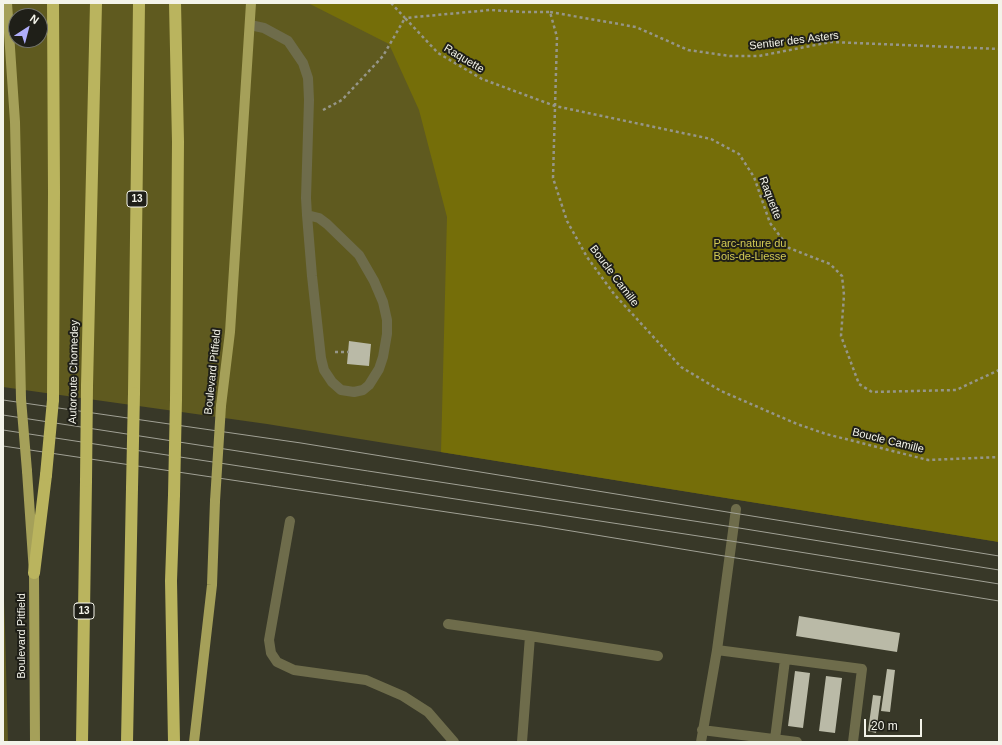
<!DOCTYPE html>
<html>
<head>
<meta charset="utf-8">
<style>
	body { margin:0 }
	#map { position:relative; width:1002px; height:745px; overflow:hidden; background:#383828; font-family:Helvetica,sans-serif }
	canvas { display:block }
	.frame { position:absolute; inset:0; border:4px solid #f3f3e9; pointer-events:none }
	.north { position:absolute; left:8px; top:8px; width:40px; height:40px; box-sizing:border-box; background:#1f1f18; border:1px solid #74746c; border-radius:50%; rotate:36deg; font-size:11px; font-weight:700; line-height:16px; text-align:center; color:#f3f3e9 }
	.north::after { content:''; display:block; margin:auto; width:14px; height:18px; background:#b0aefa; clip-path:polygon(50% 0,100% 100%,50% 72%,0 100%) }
	.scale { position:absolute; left:864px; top:719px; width:58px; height:18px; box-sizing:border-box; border:2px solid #f3f3e9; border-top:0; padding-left:5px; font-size:12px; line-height:14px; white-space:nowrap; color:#f3f3e9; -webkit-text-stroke:3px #1f1f18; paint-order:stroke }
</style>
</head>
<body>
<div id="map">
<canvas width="1002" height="745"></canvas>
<div class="frame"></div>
<div class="north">N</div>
<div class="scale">20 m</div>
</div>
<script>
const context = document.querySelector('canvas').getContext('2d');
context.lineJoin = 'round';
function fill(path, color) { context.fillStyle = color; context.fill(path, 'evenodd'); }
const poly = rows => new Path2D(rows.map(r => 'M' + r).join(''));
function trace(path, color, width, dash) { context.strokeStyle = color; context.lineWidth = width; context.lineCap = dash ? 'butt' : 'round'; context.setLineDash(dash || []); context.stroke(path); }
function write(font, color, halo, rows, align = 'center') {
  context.font = font + ' Helvetica,sans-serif'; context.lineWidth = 4; context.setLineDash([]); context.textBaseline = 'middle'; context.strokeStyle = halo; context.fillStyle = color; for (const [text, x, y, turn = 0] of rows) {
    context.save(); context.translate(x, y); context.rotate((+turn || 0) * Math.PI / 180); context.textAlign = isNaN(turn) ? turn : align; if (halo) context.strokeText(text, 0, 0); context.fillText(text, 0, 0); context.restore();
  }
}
const green = poly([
	[3,3,999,3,999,542,267,424,3,387],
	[16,16,40,16,40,40,16,40],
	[3,573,5,628,8,742,3,742]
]);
const forest = poly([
	[308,3,999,3,999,542,441,452,447,217,419,110,389,44]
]);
const building = poly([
	[349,341,371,344,369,366,347,364],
	[799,616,900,633,897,652,796,636],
	[887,669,895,670,890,712,881,711],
	[795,671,810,673,803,728,788,726],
	[826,676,842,678,835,733,819,731],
	[873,695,881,696,876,733,868,731]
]);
const path = poly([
	[391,3,405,18,490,10,524,12,550,12,557,37,553,178,567,221,587,257,614,294,681,367,721,391,797,424,826,434,928,460,999,457],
	[550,12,636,27,688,50,730,56,759,56,831,42,999,49],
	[323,110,342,100,383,56,405,18,438,53,482,79,555,106,711,139,739,154,754,177,770,223,789,248,830,264,842,276,844,295,841,336,859,384,872,392,956,390,999,370],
	[335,352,349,352]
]);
const minor = poly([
	[250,25,264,28,288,41,303,63,308,78,309,100,306,198,307,215,312,276,321,358,324,370,332,382,341,390,354,392,363,390,369,385,379,369,383,357,387,334,387,320,383,302,374,281,359,255,327,224,319,218,307,215],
	[290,521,269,640,271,653,277,662,294,670,366,680,403,696,428,712,454,742],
	[448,624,530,636],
	[717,650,862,669,853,742],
	[702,730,797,742],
	[775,739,785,660],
	[522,742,530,636,658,656],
	[701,742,717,650,736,509]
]);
const major = poly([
	[7,3,15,122,21,399],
	[221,406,230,332,251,3],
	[27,471,34,573,35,742],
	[194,742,212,585,215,501]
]);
const highway = poly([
	[53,3,54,192,53,400],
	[175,3,178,142,176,399],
	[87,386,96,3],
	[134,393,139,3],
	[174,495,171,581,174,742],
	[34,573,46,475],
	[82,742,86,481],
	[127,742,132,488]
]);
const tram = poly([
	[3,400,301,443,999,556],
	[3,415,733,527,999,570],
	[3,430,731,541,999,584],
	[3,446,541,526,999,601]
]);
const majorBridge = poly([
	[21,399,27,471],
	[215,501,221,406]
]);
const highwayBridge = poly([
	[46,475,53,400],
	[86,481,87,386],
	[132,488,134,393],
	[174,495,176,399]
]);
const shields = [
	[137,199,20],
	[84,611,20]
];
const shieldNames = [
	["13",137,199],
	["13",84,611]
];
const streetNames = [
	["Sentier des Asters",794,41,-7],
	["Raquette",464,59,31],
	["Raquette",770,198,69],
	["Boucle Camille",614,276,53],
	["Autoroute Chomedey",74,372,-89],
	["Boulevard Pitfield",213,372,-84],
	["Boucle Camille",888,441,14],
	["Boulevard Pitfield",22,636,-90]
];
const parkNames = [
	["Parc-nature du",750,244],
	["Bois-de-Liesse",750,257]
];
fill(green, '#5f5a1f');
fill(forest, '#756e09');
fill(building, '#babaa7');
trace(path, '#969689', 2.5, [3, 3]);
trace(minor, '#6e6c4b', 10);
trace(major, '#a5a059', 10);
trace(highway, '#bab45e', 12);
trace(tram, '#a1a195', 1);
trace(majorBridge, '#a5a059', 10);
trace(highwayBridge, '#bab45e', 12);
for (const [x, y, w] of shields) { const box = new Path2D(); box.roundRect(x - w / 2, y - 8, w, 16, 3); context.fillStyle = '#1f1f18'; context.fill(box); trace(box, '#f3f3e9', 1); }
write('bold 10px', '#f3f3e9', null, shieldNames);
write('11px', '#f3f3e9', '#1f1f18', streetNames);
write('11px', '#d3ca54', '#1f1f18', parkNames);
</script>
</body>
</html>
